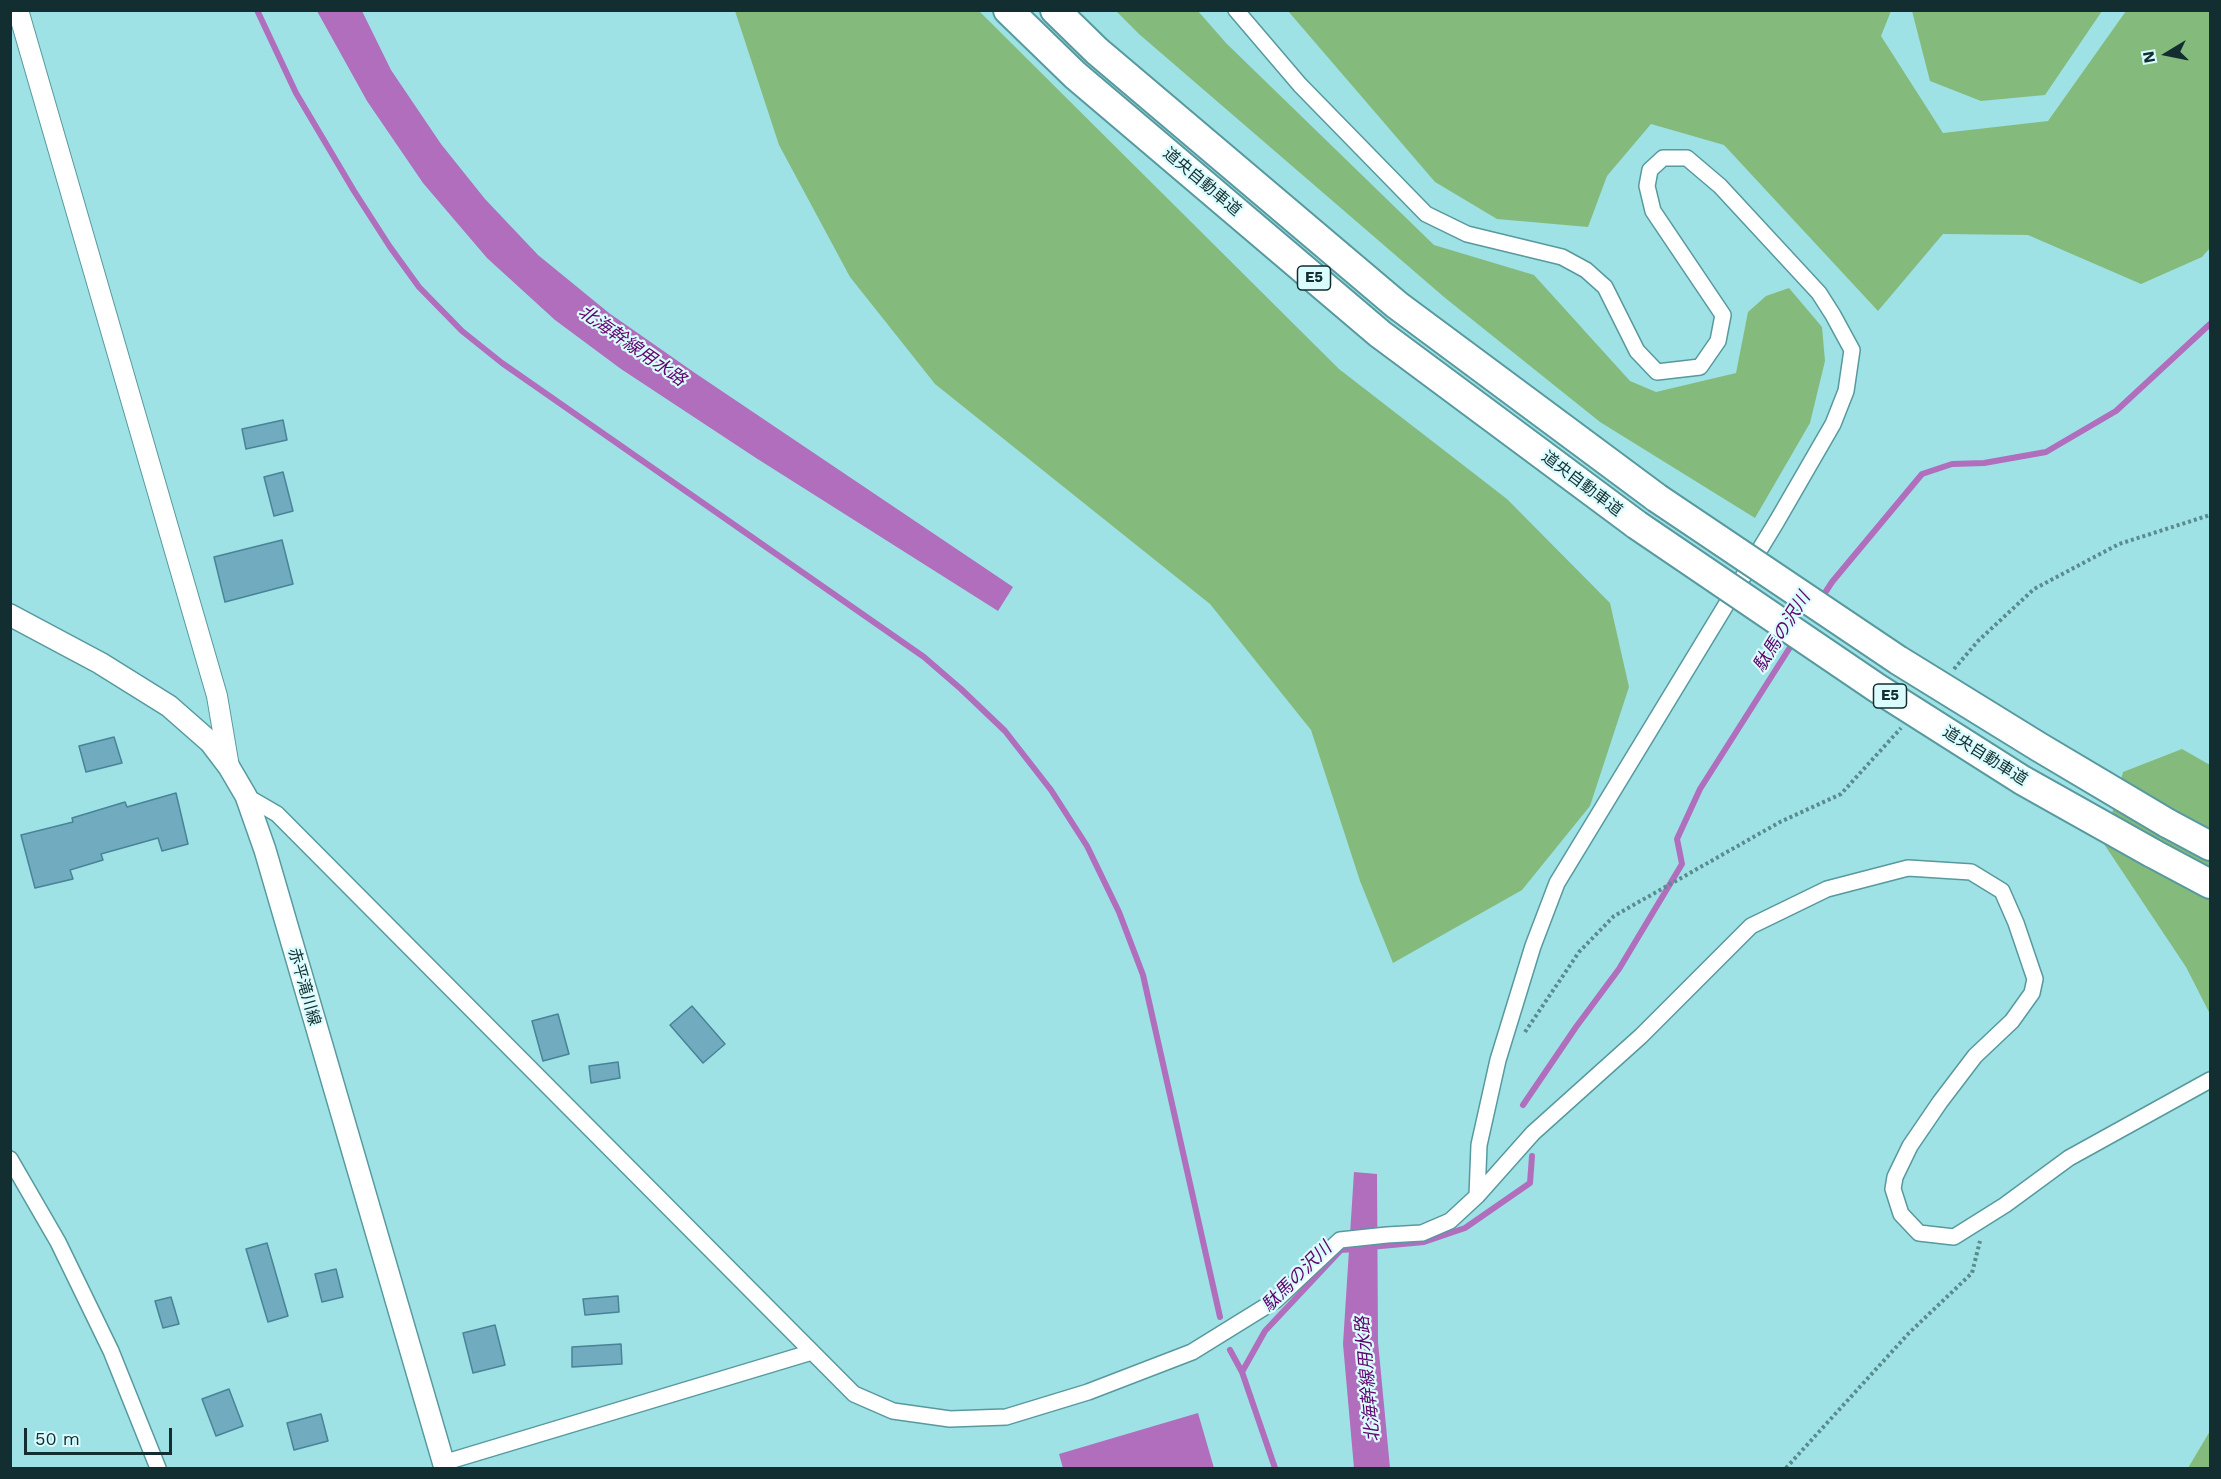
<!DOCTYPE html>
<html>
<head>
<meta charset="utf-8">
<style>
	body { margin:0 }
	#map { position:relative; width:2221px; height:1479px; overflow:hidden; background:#9ee2e6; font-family:"Work Sans",sans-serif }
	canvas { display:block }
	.frame { position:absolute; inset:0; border:12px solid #122e30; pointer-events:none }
	.north { position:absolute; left:2137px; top:24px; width:60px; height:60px; -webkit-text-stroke:4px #dbfcfe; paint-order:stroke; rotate:260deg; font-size:16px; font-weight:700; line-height:24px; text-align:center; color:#122e30 }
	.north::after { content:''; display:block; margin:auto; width:21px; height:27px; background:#122e30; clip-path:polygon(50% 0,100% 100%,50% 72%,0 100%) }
	.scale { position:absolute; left:24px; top:1428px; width:148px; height:27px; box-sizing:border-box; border:3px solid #122e30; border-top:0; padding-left:8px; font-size:18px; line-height:21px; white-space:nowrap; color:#122e30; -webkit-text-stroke:4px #dbfcfe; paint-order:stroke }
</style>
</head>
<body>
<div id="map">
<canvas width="2221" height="1479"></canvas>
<div class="frame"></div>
<div class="north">N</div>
<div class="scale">50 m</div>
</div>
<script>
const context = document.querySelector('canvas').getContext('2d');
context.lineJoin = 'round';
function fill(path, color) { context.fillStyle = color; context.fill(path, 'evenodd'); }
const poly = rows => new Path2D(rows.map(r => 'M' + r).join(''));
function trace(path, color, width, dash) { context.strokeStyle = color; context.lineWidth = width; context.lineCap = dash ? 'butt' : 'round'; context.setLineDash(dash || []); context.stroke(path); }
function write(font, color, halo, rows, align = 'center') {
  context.font = font + ' "Work Sans","Noto Sans JP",sans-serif'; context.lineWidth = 4.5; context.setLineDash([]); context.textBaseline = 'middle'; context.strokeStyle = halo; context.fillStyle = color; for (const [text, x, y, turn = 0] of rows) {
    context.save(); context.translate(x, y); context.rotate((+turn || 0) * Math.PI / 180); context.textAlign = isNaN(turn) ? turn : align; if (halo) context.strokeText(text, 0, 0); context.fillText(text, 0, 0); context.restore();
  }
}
const green = poly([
	[735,11,979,11,1339,369,1507,499,1610,603,1629,687,1590,806,1522,890,1393,963,1360,881,1311,730,1210,604,935,384,850,277,779,145],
	[1116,11,1198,11,1226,43,1434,245,1534,275,1630,381,1656,392,1736,373,1748,312,1766,296,1789,288,1822,327,1825,361,1810,423,1755,518,1600,422,1444,297,1139,34],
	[1288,11,1891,11,1881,36,1943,133,2048,121,2126,11,2210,11,2210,248,2202,257,2141,284,2028,235,1943,234,1878,311,1724,145,1651,124,1607,176,1588,227,1497,219,1435,182],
	[1912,11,1912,10,2102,11,2045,95,1981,101,1930,81],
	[2182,749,2210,765,2210,1014,2186,967,2104,844,2123,772],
	[2210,1431,2210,1468,2188,1468]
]);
const water = poly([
	[317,11,362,11,391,70,441,144,485,199,538,255,609,313,695,373,1013,587,998,611,756,458,621,369,555,320,487,258,423,183,367,101],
	[1354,1172,1377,1174,1378,1342,1390,1468,1354,1468,1343,1344],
	[1198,1413,1214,1468,1063,1468,1059,1454]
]);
const stream = poly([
	[257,10,296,93,354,191,390,247,419,287,462,331,502,363,924,657,961,689,1005,731,1051,790,1087,846,1119,912,1143,975,1220,1317],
	[1821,599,1832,582,1922,474,1952,464,1984,463,2046,452,2116,411,2210,324],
	[1523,1105,1576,1027,1619,969,1682,864,1677,839,1700,789,1794,641],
	[1370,1247,1424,1242,1465,1228,1530,1183,1532,1156],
	[1230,1350,1242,1372],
	[1275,1468,1242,1372,1265,1331,1341,1250,1354,1249]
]);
const building = poly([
	[283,420,287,440,246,449,242,429,283,420],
	[283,472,293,511,274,516,264,477,283,472],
	[282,540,293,584,225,602,214,557,282,540],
	[114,737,122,763,86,772,79,746,114,737],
	[176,793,188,844,162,851,158,838,101,854,103,860,70,870,73,879,35,888,21,835,73,822,72,818,125,802,127,807,176,793],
	[692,1006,725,1044,703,1063,670,1025,692,1006],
	[558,1014,569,1054,543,1061,532,1021,558,1014],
	[618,1062,620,1078,591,1083,589,1066,618,1062],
	[267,1243,288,1316,268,1322,246,1249,267,1243],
	[336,1269,343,1297,322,1302,315,1274,336,1269],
	[618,1296,619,1312,585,1315,583,1299,618,1296],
	[171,1297,179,1324,163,1328,155,1301,171,1297],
	[495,1325,505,1365,473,1373,463,1333,495,1325],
	[621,1344,622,1364,572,1367,572,1347,621,1344],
	[229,1389,243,1426,216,1436,202,1399,229,1389],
	[321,1414,328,1441,294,1450,287,1423,321,1414]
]);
const path = poly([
	[1954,669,1978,641,2034,589,2119,544,2210,515],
	[1525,1032,1579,952,1614,916,1780,822,1841,794,1901,728],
	[1786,1468,1909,1333,1972,1273,1980,1241]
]);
const minor = poly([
	[1236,10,1300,85,1426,214,1467,234,1562,257,1586,270,1605,287,1637,351,1657,372,1700,367,1718,341,1723,315,1653,211,1647,186,1650,170,1663,158,1687,158,1720,186,1819,293,1833,315,1852,350,1846,391,1833,424,1777,521,1557,883,1533,946,1498,1060,1479,1145,1477,1196],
	[246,796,277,814,854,1394,893,1411,950,1419,1006,1417,1088,1392,1192,1352,1276,1300,1340,1240,1387,1235,1422,1233,1450,1221,1477,1196,1533,1133,1641,1036,1751,926,1827,889,1908,868,1971,872,2002,891,2016,923,2035,979,2032,993,2012,1021,1975,1056,1940,1102,1910,1146,1895,1177,1893,1189,1901,1214,1919,1233,1954,1237,2005,1205,2069,1158,2210,1080],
	[10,1159,58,1242,111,1351,158,1468],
	[443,1463,812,1352]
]);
const tertiary = poly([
	[18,10,217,696,229,767]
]);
const secondary = poly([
	[10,615,100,663,169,706,210,742,229,767,246,796,265,850,445,1468]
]);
const motorway = poly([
	[1008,10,1075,75,1380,334,1637,525],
	[1055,10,1097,51,1397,305,1657,498],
	[2167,823,2210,846],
	[2152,853,2210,884]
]);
const motorwayBridge = poly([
	[1657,498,1898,660,2039,747,2167,823],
	[1637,525,1877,688,2022,780,2152,853]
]);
const shields = [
	[1314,278,33],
	[1890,696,33]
];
const shieldNames = [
	["E5",1314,278],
	["E5",1890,696]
];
const streetNames = [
	["道央自動車道",1202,182,40],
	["道央自動車道",1582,484,37],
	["道央自動車道",1985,756,32],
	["赤平滝川線",304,987,74]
];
const waterNames = [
	["北海幹線用水路",632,346,35],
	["駄馬の沢川",1782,632,-58],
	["駄馬の沢川",1297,1277,-45],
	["北海幹線用水路",1368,1379,-95]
];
fill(green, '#84bb7c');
fill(water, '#b06ebc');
trace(stream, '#b06ebc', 6);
fill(building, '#70abbf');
trace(building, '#488396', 1.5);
trace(minor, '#57999e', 18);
trace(tertiary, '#57999e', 22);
trace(secondary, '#57999e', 24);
trace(motorway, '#57999e', 32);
trace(path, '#5a8b8e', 4, [3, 3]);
trace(minor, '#fff', 15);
trace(tertiary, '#fff', 20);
trace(secondary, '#fff', 21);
trace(motorway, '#fff', 28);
trace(motorwayBridge, '#57999e', 32, []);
trace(motorwayBridge, '#fff', 28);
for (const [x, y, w] of shields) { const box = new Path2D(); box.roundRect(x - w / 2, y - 12, w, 24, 4.5); context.fillStyle = '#dbfcfe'; context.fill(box); trace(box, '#122e30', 1.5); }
write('bold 15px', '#122e30', null, shieldNames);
write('16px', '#122e30', '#dbfcfe', streetNames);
write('italic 18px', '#60056d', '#dbfcfe', waterNames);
</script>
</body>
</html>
